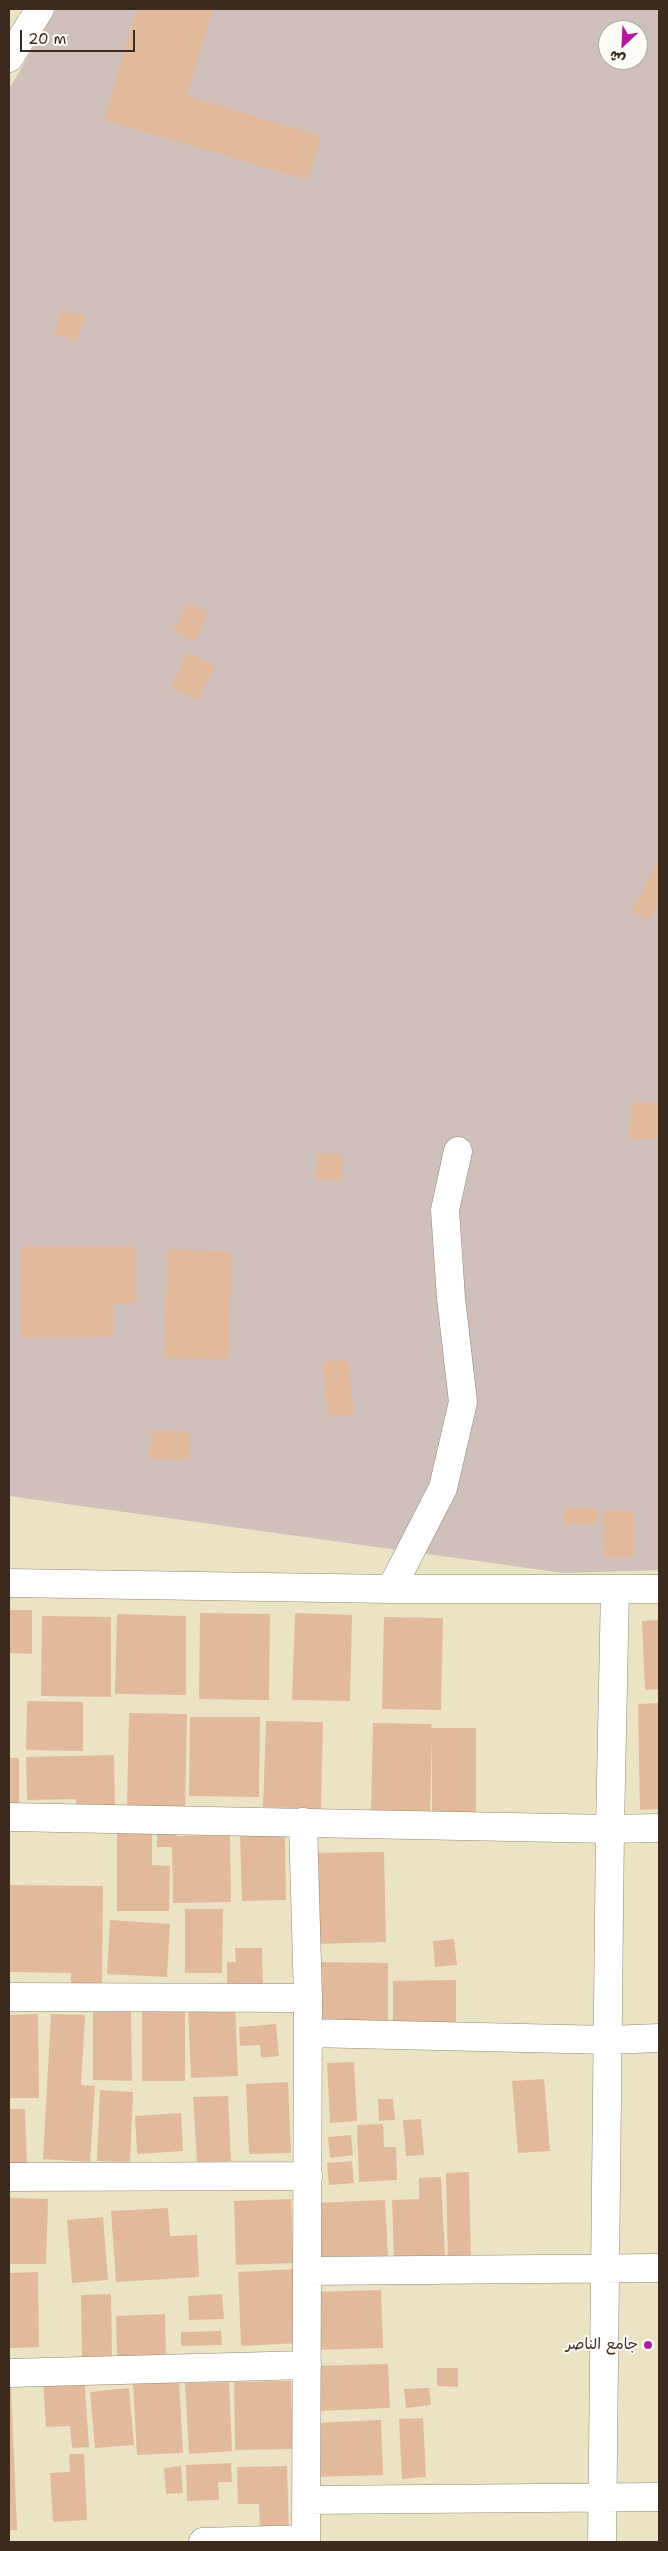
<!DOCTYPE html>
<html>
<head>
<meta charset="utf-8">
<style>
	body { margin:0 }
	#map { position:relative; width:668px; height:2551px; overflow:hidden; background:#eae4c4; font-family:"Shantell Sans","Playpen Sans Arabic",sans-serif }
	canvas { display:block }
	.frame { position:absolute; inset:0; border:10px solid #3b2a1e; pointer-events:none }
	.north { position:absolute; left:598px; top:20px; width:50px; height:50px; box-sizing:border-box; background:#fdfcf7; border:1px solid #afa8a0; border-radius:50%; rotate:205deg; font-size:14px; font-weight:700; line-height:20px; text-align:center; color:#3b2a1e }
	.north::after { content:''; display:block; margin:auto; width:18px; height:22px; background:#b5179e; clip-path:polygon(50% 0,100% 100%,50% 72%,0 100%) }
	.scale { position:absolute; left:20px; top:30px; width:115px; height:22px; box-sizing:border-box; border:2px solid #3b2a1e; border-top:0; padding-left:6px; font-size:15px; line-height:18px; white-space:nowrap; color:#3b2a1e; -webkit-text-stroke:4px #fdfcf7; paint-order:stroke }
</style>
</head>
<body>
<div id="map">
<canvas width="668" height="2551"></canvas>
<div class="frame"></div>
<div class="north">ش</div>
<div class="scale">20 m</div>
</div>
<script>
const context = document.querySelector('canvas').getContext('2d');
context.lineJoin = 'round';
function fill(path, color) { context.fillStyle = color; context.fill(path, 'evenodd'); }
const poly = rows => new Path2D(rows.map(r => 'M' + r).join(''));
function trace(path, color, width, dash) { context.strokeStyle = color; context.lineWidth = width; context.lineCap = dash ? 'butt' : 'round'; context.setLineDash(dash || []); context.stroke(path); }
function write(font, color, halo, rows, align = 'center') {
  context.font = font + ' "Shantell Sans","Playpen Sans Arabic",sans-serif'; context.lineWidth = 4; context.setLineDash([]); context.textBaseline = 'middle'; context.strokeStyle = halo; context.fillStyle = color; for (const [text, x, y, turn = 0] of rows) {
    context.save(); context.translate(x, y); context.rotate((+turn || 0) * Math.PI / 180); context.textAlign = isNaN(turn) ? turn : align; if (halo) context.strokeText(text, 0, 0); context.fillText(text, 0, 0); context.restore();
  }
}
const industrial = poly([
	[56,9,659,9,659,1570,564,1573,9,1496,9,89],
	[608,30,638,30,638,60,608,60]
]);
const building = poly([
	[137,9,213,9,187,96,321,136,308,180,104,120],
	[62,310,85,316,77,341,55,334],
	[187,603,208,613,195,641,173,631],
	[188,652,215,666,198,701,171,688],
	[659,858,659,900,649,921,632,913],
	[631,1102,659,1102,659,1139,630,1139],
	[318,1153,342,1154,342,1180,316,1180],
	[21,1246,135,1246,135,1303,113,1304,113,1337,21,1338],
	[168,1249,232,1252,228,1360,164,1357],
	[348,1360,354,1415,328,1417,323,1362],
	[151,1431,190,1432,189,1460,150,1459],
	[564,1508,597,1508,597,1524,564,1524],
	[603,1510,633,1510,633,1557,604,1557],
	[9,1610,32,1610,32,1654,9,1653],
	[200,1613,270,1614,269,1700,199,1699],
	[295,1613,352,1615,350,1701,292,1700],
	[117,1614,186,1616,186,1695,115,1694],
	[42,1616,111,1617,111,1697,41,1696],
	[384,1617,443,1618,441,1710,382,1709],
	[659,1620,659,1689,645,1690,642,1621],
	[27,1701,83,1702,83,1751,26,1750],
	[659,1703,659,1809,640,1810,638,1704],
	[129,1713,187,1714,185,1809,127,1808],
	[190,1717,260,1717,259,1797,189,1796],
	[266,1721,323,1722,321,1809,263,1807],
	[373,1723,432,1724,431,1728,476,1728,476,1819,432,1819,432,1736,430,1816,371,1815],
	[114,1755,115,1811,77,1812,76,1799,27,1800,26,1757],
	[9,1758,19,1758,19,1806,9,1806],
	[176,1825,177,1836,230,1835,231,1902,173,1903,172,1847,157,1847,157,1826],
	[117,1827,152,1828,152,1865,170,1866,169,1911,117,1911],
	[240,1836,285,1836,286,1900,242,1901],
	[384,1852,386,1942,313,1944,312,1853],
	[9,1885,103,1886,102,1984,71,1984,71,1973,9,1972],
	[185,1909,223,1909,222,1973,185,1973],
	[110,1920,170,1924,167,1977,107,1974],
	[454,1939,457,1965,435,1967,433,1941],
	[235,1948,262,1948,263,1989,227,1989,227,1962,236,1962],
	[320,1962,388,1963,388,2028,331,2027,331,2019,319,2019],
	[456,1980,456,2025,393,2026,393,1981],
	[142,2004,185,2004,185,2081,142,2081],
	[235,2005,238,2076,191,2078,188,2007],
	[93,2012,131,2012,132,2081,93,2080],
	[38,2014,39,2098,9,2098,9,2015],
	[51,2014,85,2015,81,2085,95,2086,90,2162,43,2159],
	[276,2024,279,2056,261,2058,260,2045,240,2046,239,2027],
	[354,2062,357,2121,330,2123,327,2063],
	[544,2079,550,2151,518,2153,512,2081],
	[288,2082,291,2153,249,2154,246,2084],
	[100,2090,133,2092,130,2162,97,2161],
	[228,2096,231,2161,197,2162,193,2097],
	[378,2099,393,2099,395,2120,379,2121],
	[9,2109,25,2109,27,2166,9,2167],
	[181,2113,183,2151,137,2154,135,2116],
	[421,2119,424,2155,406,2156,403,2120],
	[383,2124,384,2147,396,2147,397,2180,359,2182,357,2125],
	[351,2135,353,2155,330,2158,328,2137],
	[352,2161,354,2183,329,2185,327,2163],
	[469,2172,471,2262,448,2263,446,2173],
	[441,2177,445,2256,394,2259,392,2200,419,2199,419,2178],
	[9,2198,48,2199,46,2264,9,2264],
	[291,2199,293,2263,236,2265,234,2201],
	[385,2200,388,2257,315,2260,314,2203],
	[168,2208,170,2236,197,2235,199,2277,116,2282,111,2211],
	[103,2217,108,2280,72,2283,67,2220],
	[296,2269,299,2343,241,2346,238,2272],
	[38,2272,39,2347,9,2348,9,2273],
	[381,2290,383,2348,314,2350,313,2292],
	[111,2294,112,2358,82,2359,81,2295],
	[222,2294,224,2319,189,2320,188,2296],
	[165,2314,166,2356,117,2357,116,2316],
	[221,2331,222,2345,181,2346,181,2332],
	[388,2364,390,2408,317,2411,315,2366],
	[437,2368,458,2368,458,2387,437,2386],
	[84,2374,89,2447,72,2448,70,2426,46,2427,43,2378],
	[179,2381,183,2453,137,2455,133,2383],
	[291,2381,293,2449,235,2450,234,2382],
	[229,2382,232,2451,189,2454,185,2383],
	[9,2386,11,2386,17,2530,9,2530],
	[129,2388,134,2445,95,2448,90,2392],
	[429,2388,431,2405,406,2408,404,2389],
	[423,2418,426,2477,402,2479,399,2419],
	[381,2420,383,2475,316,2477,314,2423],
	[69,2454,84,2454,87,2520,53,2522,50,2473,70,2472],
	[231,2463,232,2482,218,2482,219,2500,187,2501,186,2465],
	[181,2466,183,2493,166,2494,164,2468],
	[287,2466,289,2532,260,2533,259,2504,238,2504,237,2467]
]);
const minor = poly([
	[9,58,40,9],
	[9,1583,391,1589,659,1589],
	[391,1589,443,1488,463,1402,451,1298,445,1210,458,1151],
	[9,1817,610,1829,659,1828],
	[303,1822,308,1998,306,2542],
	[9,1997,308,1998],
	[308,2033,609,2040,659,2038],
	[9,2177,308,2176],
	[307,2271,659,2268],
	[9,2373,307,2365],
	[306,2500,659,2497],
	[203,2542,306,2539],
	[602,2542,610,1829,615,1589]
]);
const markers = [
	[648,2345,5,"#b5179e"]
];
const poiNames = [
	["جامع الناصر",638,2345]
];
fill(industrial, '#d0c0bb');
fill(building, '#e3b99c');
trace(minor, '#928771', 29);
trace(minor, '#fff', 28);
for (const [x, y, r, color] of markers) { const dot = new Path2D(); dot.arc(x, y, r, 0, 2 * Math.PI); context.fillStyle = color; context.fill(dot); trace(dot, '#fdfcf7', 2); }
write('15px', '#3b2a1e', '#fdfcf7', poiNames, 'right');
</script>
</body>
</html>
